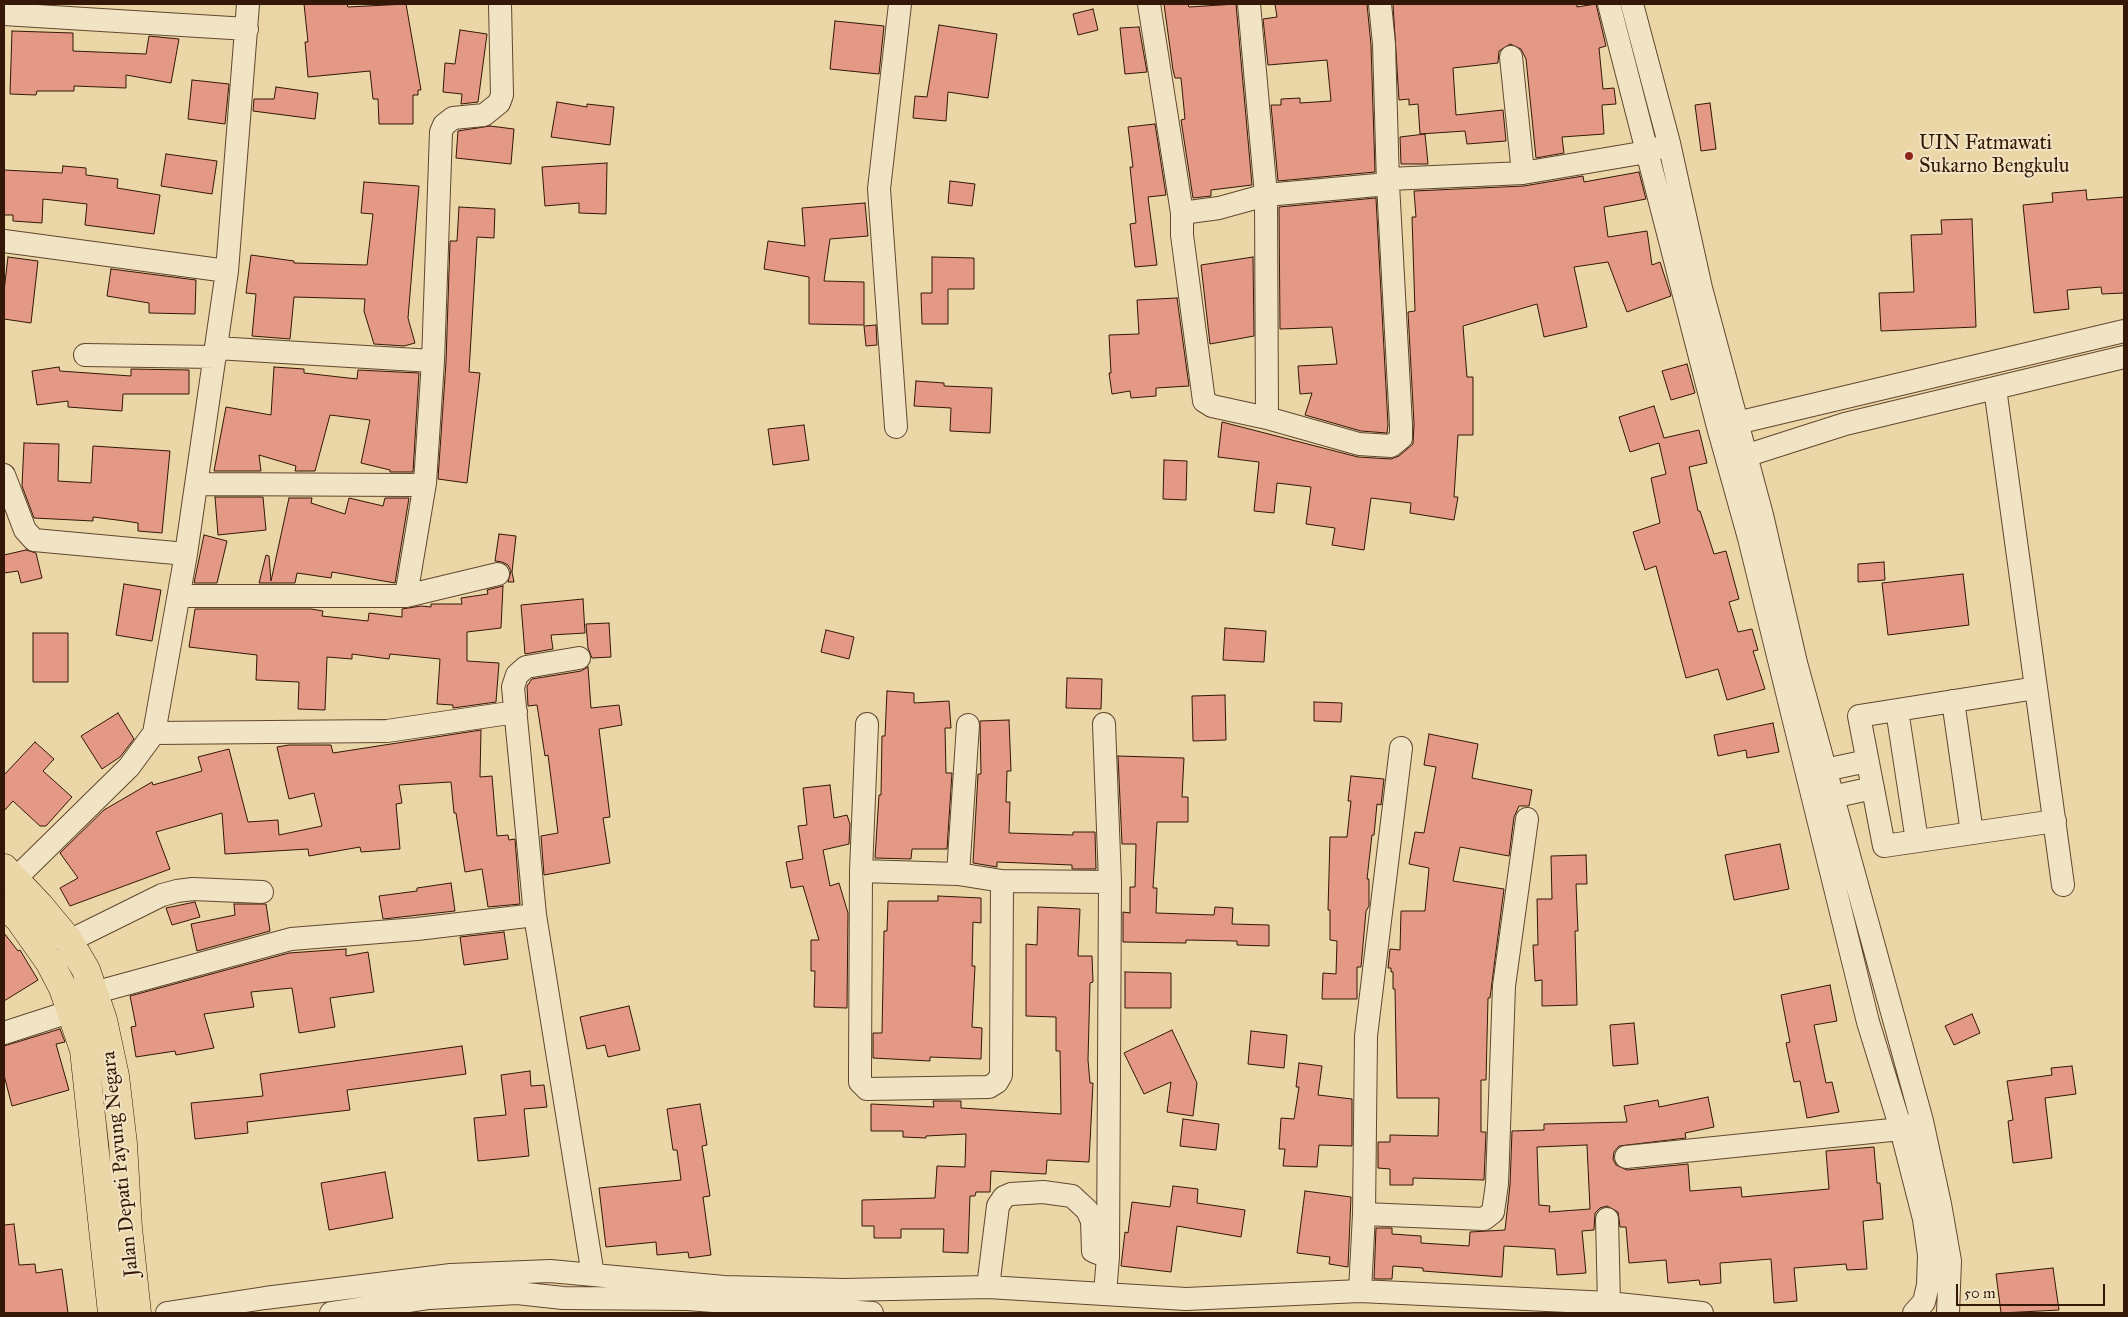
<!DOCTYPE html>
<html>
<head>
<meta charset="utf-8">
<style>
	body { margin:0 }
	#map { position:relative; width:2128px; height:1317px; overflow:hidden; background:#ead6a6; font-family:"IM FELL Great Primer",serif }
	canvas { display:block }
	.frame { position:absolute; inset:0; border:5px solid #341706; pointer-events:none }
	.scale { position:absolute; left:1956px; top:1284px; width:149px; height:22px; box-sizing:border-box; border:2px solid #341706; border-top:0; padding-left:6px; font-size:15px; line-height:18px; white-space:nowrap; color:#341706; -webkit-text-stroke:4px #f1e4c5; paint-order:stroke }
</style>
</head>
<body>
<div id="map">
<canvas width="2128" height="1317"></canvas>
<div class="frame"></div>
<div class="scale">50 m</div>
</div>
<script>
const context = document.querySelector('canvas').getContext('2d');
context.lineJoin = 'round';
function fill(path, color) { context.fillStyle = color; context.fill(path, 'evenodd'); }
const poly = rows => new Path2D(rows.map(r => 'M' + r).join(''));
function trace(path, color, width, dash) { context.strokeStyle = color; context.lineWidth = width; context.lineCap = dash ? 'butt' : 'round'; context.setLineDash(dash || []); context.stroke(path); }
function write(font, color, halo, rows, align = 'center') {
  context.font = font + ' "IM FELL Great Primer",serif'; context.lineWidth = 4; context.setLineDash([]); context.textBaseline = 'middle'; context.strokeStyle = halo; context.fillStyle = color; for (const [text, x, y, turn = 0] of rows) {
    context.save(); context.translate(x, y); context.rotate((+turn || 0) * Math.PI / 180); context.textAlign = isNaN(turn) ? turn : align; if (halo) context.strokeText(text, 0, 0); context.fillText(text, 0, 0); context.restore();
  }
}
const building = poly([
	[304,4,347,4,348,7,406,4,421,90,418,90,418,95,413,95,413,124,379,124,378,99,373,99,370,71,308,77,305,42,308,42,304,4],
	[1164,4,1188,4,1189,7,1236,4,1252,185,1211,190,1211,196,1193,198,1181,120,1185,119,1181,78,1175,78,1173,70,1164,4],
	[1275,4,1367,4,1371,45,1375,172,1278,181,1271,105,1281,105,1281,99,1300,98,1300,103,1331,101,1327,60,1268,65,1263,19,1277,17,1275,4],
	[1393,4,1577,4,1577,7,1596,4,1606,46,1599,48,1603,89,1614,88,1616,104,1602,105,1604,134,1562,137,1564,153,1536,158,1526,59,1521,49,1510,44,1499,51,1498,63,1453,68,1456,115,1503,110,1506,141,1467,144,1465,131,1420,134,1418,104,1409,105,1409,99,1399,100,1393,4],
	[1093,9,1098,30,1078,35,1073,14,1093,9],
	[835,21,884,26,879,74,830,69,835,21],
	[939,25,997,34,988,98,948,92,946,121,913,118,915,96,927,97,939,25],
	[1139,27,1147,72,1125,74,1120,28,1139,27],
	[460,30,487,34,478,102,461,104,462,94,443,92,445,63,455,64,460,30],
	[12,31,73,33,73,51,146,54,149,36,179,39,171,83,126,75,126,88,74,86,74,91,37,91,36,95,10,94,12,31],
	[192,80,229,84,225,124,188,119,192,80],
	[276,87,318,93,315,119,253,111,254,99,274,99,276,87],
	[557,102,587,107,587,104,614,107,610,145,551,137,557,102],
	[1710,103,1716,149,1701,151,1695,105,1710,103],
	[1155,124,1166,195,1148,197,1157,265,1135,267,1130,224,1136,223,1130,167,1133,167,1128,127,1155,124],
	[490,126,514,129,511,164,456,158,458,131,490,126],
	[1425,134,1428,164,1401,164,1400,137,1425,134],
	[166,154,217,161,212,194,161,186,166,154],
	[607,163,606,214,579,213,579,203,545,206,542,167,607,163],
	[63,166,86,168,86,175,118,179,117,188,160,195,154,234,85,225,87,204,43,199,42,223,13,221,13,215,4,215,4,170,62,173,63,166],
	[1639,172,1646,199,1604,207,1608,237,1647,231,1652,265,1660,262,1671,296,1627,312,1608,262,1574,267,1587,327,1544,337,1537,304,1463,326,1467,377,1473,377,1473,435,1458,435,1454,497,1458,497,1454,520,1410,513,1411,503,1371,498,1364,550,1332,545,1335,528,1306,524,1311,487,1277,483,1274,513,1254,511,1259,462,1218,457,1222,422,1358,457,1391,459,1399,456,1413,444,1414,424,1408,312,1415,311,1412,217,1416,217,1414,191,1524,186,1583,176,1584,182,1639,172],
	[950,181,975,184,972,206,948,203,950,181],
	[364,182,419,186,408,318,415,343,404,346,374,344,364,311,365,299,294,297,290,339,252,336,256,294,246,293,251,255,294,261,294,263,367,265,373,214,361,213,364,182],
	[2086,190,2087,200,2124,197,2124,293,2102,294,2101,287,2067,290,2069,309,2034,313,2023,205,2053,202,2052,193,2086,190],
	[1376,198,1388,425,1387,433,1361,431,1305,415,1312,393,1300,394,1298,366,1337,364,1332,327,1280,329,1279,207,1376,198],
	[865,203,868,236,830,239,824,281,864,282,864,325,809,324,809,277,764,269,768,241,805,246,802,208,865,203],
	[459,207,495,209,494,238,477,237,469,372,480,373,467,483,438,479,446,362,450,241,457,241,459,207],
	[1972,219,1976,327,1881,331,1879,293,1914,292,1911,235,1942,234,1941,220,1972,219],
	[8,257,38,261,31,323,4,319,4,291,8,257],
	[932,257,974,258,974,289,948,289,948,324,922,324,921,293,932,293,932,257],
	[1253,257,1254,336,1210,344,1201,265,1253,257],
	[111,269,196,280,195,314,149,313,149,303,107,296,111,269],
	[1177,298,1189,386,1156,388,1156,396,1131,398,1130,391,1112,394,1109,373,1111,373,1109,335,1139,334,1137,300,1177,298],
	[876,325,877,345,866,346,864,326,876,325],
	[1687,364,1695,393,1671,400,1662,371,1687,364],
	[59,367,60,371,131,376,131,369,189,370,189,394,123,394,122,411,68,407,68,401,37,405,32,371,59,367],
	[274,367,304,369,304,373,357,379,358,370,419,373,413,472,390,472,390,470,361,463,370,420,330,415,315,471,295,471,296,466,259,455,261,471,214,471,226,407,271,415,274,367],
	[916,381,944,383,944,386,992,388,990,433,950,431,951,408,914,406,916,381],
	[1654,406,1664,438,1699,430,1707,463,1689,467,1698,511,1700,511,1714,554,1726,551,1739,599,1729,602,1738,632,1752,629,1758,650,1753,651,1765,689,1727,700,1718,669,1686,678,1656,566,1645,570,1633,532,1660,523,1651,478,1666,474,1659,443,1630,452,1619,417,1654,406],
	[804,425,809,460,773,465,768,429,804,425],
	[24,443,59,444,58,481,91,483,93,446,170,451,162,533,138,531,138,523,125,521,93,517,93,521,34,518,22,486,24,443],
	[1164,460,1187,461,1186,500,1163,499,1164,460],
	[215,497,263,497,266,530,218,535,215,497],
	[289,498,312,498,311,503,345,514,349,498,383,506,385,498,409,498,395,583,332,572,331,578,297,573,295,583,259,583,266,555,269,556,271,581,289,498],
	[499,534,516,536,512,572,514,582,508,582,511,571,508,565,502,562,495,561,499,534],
	[204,535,227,541,217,583,194,583,204,535],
	[26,550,36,553,42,578,21,583,18,571,4,573,4,555,26,550],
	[1884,562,1885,580,1858,582,1858,564,1884,562],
	[1963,574,1969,625,1888,635,1882,583,1963,574],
	[124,584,161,590,152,641,116,635,124,584],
	[503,586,501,628,467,632,467,661,499,663,496,702,453,708,453,705,437,704,440,659,390,654,389,659,352,654,352,659,327,657,325,710,298,709,299,682,256,680,257,655,189,647,195,609,311,609,323,611,322,616,368,621,369,613,402,617,402,609,421,606,431,607,431,604,462,604,461,598,488,594,487,590,503,586],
	[583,599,585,633,551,635,553,649,525,654,521,605,583,599],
	[609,623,611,657,592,658,588,648,586,624,609,623],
	[1225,628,1266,631,1264,662,1223,660,1225,628],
	[826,630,854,637,849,659,821,652,826,630],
	[33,633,68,633,68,682,33,682,33,633],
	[588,667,591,708,619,705,622,725,599,729,610,817,603,818,610,863,544,875,541,836,558,833,548,755,545,756,537,705,528,706,527,686,532,679,581,671,588,667],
	[1067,678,1102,679,1101,709,1066,708,1067,678],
	[887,691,914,693,914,703,949,701,951,728,945,728,946,773,952,773,947,849,912,849,911,859,875,858,879,795,881,795,882,736,885,736,887,691],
	[1225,695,1226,740,1193,741,1192,696,1225,695],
	[1314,702,1342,703,1341,722,1314,721,1314,702],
	[118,713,134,739,120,757,102,769,81,736,118,713],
	[1009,720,1011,771,1007,771,1006,802,1010,802,1009,833,1073,835,1073,832,1095,832,1096,869,1072,869,1072,865,997,862,997,867,973,863,978,774,981,774,980,721,1009,720],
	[1773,723,1779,752,1747,758,1746,750,1718,756,1714,735,1773,723],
	[481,730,480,777,492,776,497,836,508,835,509,840,515,839,520,904,488,907,482,869,465,872,456,813,454,813,451,782,399,785,402,803,396,804,400,849,361,852,360,847,309,856,308,849,225,854,222,813,156,832,170,869,70,906,60,888,78,878,60,853,104,810,152,782,153,785,202,771,198,757,229,749,248,822,278,820,279,835,322,826,314,793,289,799,277,747,289,745,331,745,333,753,481,730],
	[1429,734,1478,744,1472,778,1532,790,1529,806,1519,806,1514,817,1509,856,1460,847,1453,881,1504,889,1490,998,1488,998,1486,1080,1481,1080,1481,1132,1486,1132,1484,1180,1413,1178,1413,1185,1390,1185,1390,1169,1378,1168,1378,1142,1390,1142,1390,1135,1438,1136,1439,1098,1397,1098,1395,989,1393,989,1393,972,1391,972,1391,968,1388,968,1390,949,1400,950,1401,911,1425,911,1429,868,1409,864,1415,832,1424,833,1436,767,1424,765,1429,734],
	[35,742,54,759,43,771,72,797,46,826,40,826,13,801,4,811,4,775,35,742],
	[1118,756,1184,758,1182,797,1188,797,1188,822,1157,822,1153,888,1157,888,1156,913,1214,915,1215,907,1233,908,1232,924,1269,925,1269,946,1237,945,1237,941,1186,940,1186,943,1123,942,1123,912,1130,913,1130,887,1135,887,1136,844,1122,844,1118,756],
	[1351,776,1384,779,1381,805,1377,804,1374,835,1372,835,1367,879,1369,879,1369,906,1366,911,1361,967,1357,967,1357,999,1322,999,1323,973,1336,974,1337,941,1330,940,1330,910,1328,910,1330,837,1347,837,1351,801,1348,801,1351,776],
	[830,785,834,818,847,815,850,824,849,844,823,850,830,886,839,883,848,913,847,1008,814,1007,815,971,811,971,811,940,819,940,803,886,791,888,786,862,803,859,798,826,807,825,803,788,830,785],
	[1780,844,1789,889,1734,900,1725,855,1780,844],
	[1586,855,1587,884,1576,884,1578,931,1575,931,1577,1005,1542,1006,1542,980,1535,981,1533,945,1538,945,1537,899,1552,899,1551,856,1586,855],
	[451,883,455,911,383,919,379,896,417,891,417,888,451,883],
	[938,896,981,898,981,923,973,922,972,966,975,966,972,1027,982,1028,981,1059,930,1057,930,1061,873,1058,873,1033,882,1033,884,931,887,931,888,901,938,901,938,896],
	[195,902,200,917,172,925,166,908,195,902],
	[234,904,266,904,270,931,197,951,191,924,235,915,234,904],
	[1038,907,1080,909,1078,956,1092,956,1093,982,1090,983,1088,1060,1090,1083,1093,1083,1089,1162,1047,1160,1046,1174,991,1171,990,1192,976,1192,975,1196,970,1196,968,1253,943,1252,944,1229,901,1229,901,1238,874,1238,874,1226,862,1226,862,1200,935,1198,937,1166,965,1167,966,1134,926,1136,926,1138,903,1137,903,1131,871,1131,871,1104,934,1107,933,1101,961,1101,961,1108,1061,1114,1060,1051,1056,1051,1056,1017,1026,1016,1026,944,1037,945,1038,907],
	[504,932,508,959,464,965,460,937,504,932],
	[4,933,18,951,20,950,38,980,4,1001,4,933],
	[346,949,346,956,368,952,374,992,330,998,335,1027,299,1033,292,988,251,992,254,1007,204,1014,214,1048,176,1055,175,1051,136,1057,131,1027,136,1026,130,996,289,953,346,949],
	[1125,972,1171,973,1171,1008,1125,1008,1125,972],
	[1830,985,1837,1021,1814,1025,1826,1083,1832,1082,1839,1112,1807,1118,1800,1081,1794,1082,1786,1043,1790,1042,1781,995,1830,985],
	[629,1006,640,1050,608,1057,605,1045,587,1049,580,1017,629,1006],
	[1972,1014,1980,1033,1954,1045,1945,1026,1972,1014],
	[1634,1023,1638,1064,1613,1066,1610,1025,1634,1023],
	[60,1029,65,1042,56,1044,69,1090,12,1106,4,1075,4,1046,60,1029],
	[1172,1030,1197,1083,1193,1116,1167,1112,1171,1082,1144,1094,1124,1053,1172,1030],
	[1251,1031,1287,1035,1284,1068,1248,1064,1251,1031],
	[462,1046,466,1074,347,1090,350,1110,247,1122,248,1133,195,1139,191,1103,263,1096,260,1074,462,1046],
	[1299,1063,1322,1066,1318,1095,1352,1099,1352,1146,1319,1145,1317,1167,1283,1166,1285,1149,1279,1149,1281,1118,1294,1119,1299,1087,1296,1087,1299,1063],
	[2072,1066,2076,1094,2045,1098,2052,1158,2013,1163,2008,1121,2013,1120,2007,1081,2052,1075,2051,1068,2072,1066],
	[530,1071,531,1086,544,1085,547,1107,524,1109,529,1156,478,1161,474,1118,506,1115,501,1075,530,1071],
	[1708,1097,1714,1127,1685,1133,1686,1138,1619,1146,1614,1152,1613,1159,1616,1165,1627,1170,1688,1164,1690,1191,1741,1187,1742,1197,1829,1189,1826,1151,1874,1147,1877,1183,1880,1183,1883,1219,1863,1221,1867,1269,1847,1270,1846,1264,1794,1268,1797,1301,1774,1303,1771,1259,1720,1263,1721,1283,1700,1285,1699,1280,1668,1283,1666,1260,1629,1263,1626,1227,1620,1227,1618,1212,1607,1206,1600,1208,1595,1213,1594,1230,1582,1231,1586,1273,1557,1275,1555,1249,1504,1246,1502,1277,1423,1271,1423,1268,1393,1266,1392,1279,1374,1279,1376,1228,1392,1228,1392,1234,1421,1236,1421,1243,1469,1246,1470,1232,1505,1230,1510,1185,1512,1131,1544,1130,1544,1124,1627,1122,1624,1106,1658,1100,1659,1107,1708,1097],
	[1587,1145,1590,1209,1549,1212,1550,1206,1539,1205,1537,1147,1587,1145],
	[700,1104,707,1145,702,1146,710,1196,703,1197,711,1255,689,1258,688,1252,657,1255,656,1242,606,1247,599,1188,681,1180,677,1150,673,1150,667,1109,700,1104],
	[1183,1119,1219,1124,1216,1150,1180,1146,1183,1119],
	[385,1172,393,1218,329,1230,321,1183,385,1172],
	[1173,1186,1198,1189,1197,1203,1245,1210,1241,1237,1177,1226,1171,1272,1121,1266,1125,1232,1128,1233,1132,1202,1170,1207,1173,1186],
	[1305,1191,1351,1197,1348,1267,1329,1264,1330,1257,1297,1253,1305,1191],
	[14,1224,19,1265,35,1264,36,1273,62,1269,68,1313,4,1313,4,1225,14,1224],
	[2053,1268,2059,1310,2001,1313,1996,1274,2053,1268]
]);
const minor = poly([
	[1149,4,1182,213,1182,235,1204,401,1212,406,1267,418,1359,444,1391,446,1401,438,1401,425,1388,184,1384,44,1380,4],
	[1249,4,1266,195,1267,418],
	[1609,4,1718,427,1749,538,1868,1022,1901,1129,1924,1219,1929,1255,1928,1285,1924,1302,1914,1313],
	[1632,4,1669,143,1701,288,1762,515,1796,663,1922,1121,1940,1204,1950,1261,1948,1313],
	[4,14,247,29],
	[1511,57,1523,173],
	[1389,179,1523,173,1647,152,1661,147],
	[1182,213,1219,208,1266,195,1388,184],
	[4,241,227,271],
	[216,348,433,361],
	[85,355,215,357],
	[1995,388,2063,885],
	[1724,426,2124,331],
	[896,427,879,189,900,4],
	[1745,456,1845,424,2124,357],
	[4,475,25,530,34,540,186,554],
	[197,484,412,485,425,483,433,361,441,132,444,125,453,118,484,115,499,103,502,95,500,4],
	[179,596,406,596,498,574],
	[406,596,425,483],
	[579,658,526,667,517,675,513,687,535,915,593,1275],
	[2036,688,1859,716,1884,846,2055,821],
	[1953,701,1972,833],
	[1897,710,1917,841],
	[867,724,861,871,860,1071,860,1082,867,1089,989,1087,997,1082,1001,1075,1002,881],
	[1104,724,1110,882,1108,1257,1105,1293],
	[154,733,387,731,516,712],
	[1825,770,1867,761],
	[1832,797,1873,788],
	[861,871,958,874,1002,881,1110,882],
	[958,874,968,725],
	[15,879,129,767,154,733,186,554,227,271,248,4],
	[69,941,162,895,177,891,193,889,262,892],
	[93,993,291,939,417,929,535,915],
	[4,1033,72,1011],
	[1626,1157,1901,1129,1914,1124],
	[1364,1214,1484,1219,1493,1212,1497,1184,1504,986,1527,819],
	[1607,1219,1609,1303],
	[988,1287,998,1206,1004,1197,1011,1194,1043,1192,1072,1196,1087,1210,1092,1221,1093,1251,1108,1257],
	[1360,1291,1364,1214,1366,1036,1401,748],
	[167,1313,265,1298,451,1275,550,1271,724,1287,844,1290,988,1287,1186,1299,1360,1291,1609,1303,1702,1313],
	[331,1313,429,1298,517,1293,563,1298,687,1299,872,1313]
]);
const highway = poly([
	[4,868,39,905,69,941,86,970,103,1020,115,1076,123,1144,128,1228,137,1313],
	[4,904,19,919,50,963,63,988,84,1050,112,1313]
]);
const markers = [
	[1909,156,5,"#8f2418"]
];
const poiNames = [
	["UIN Fatmawati",1919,144],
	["Sukarno Bengkulu",1919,167]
];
const streetNames = [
	["Jalan Depati Payung Negara",121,1164,-96]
];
fill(building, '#e39985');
trace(building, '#341706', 1);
trace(minor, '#62472e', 24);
trace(highway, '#341706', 29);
trace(minor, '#f1e4c5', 22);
trace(highway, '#ead6a6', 28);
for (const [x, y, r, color] of markers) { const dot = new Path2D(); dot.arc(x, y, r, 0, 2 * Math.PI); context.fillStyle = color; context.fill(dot); trace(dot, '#f1e4c5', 2); }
write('20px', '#341706', '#f1e4c5', poiNames, 'left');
write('20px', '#341706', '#f1e4c5', streetNames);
</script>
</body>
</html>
